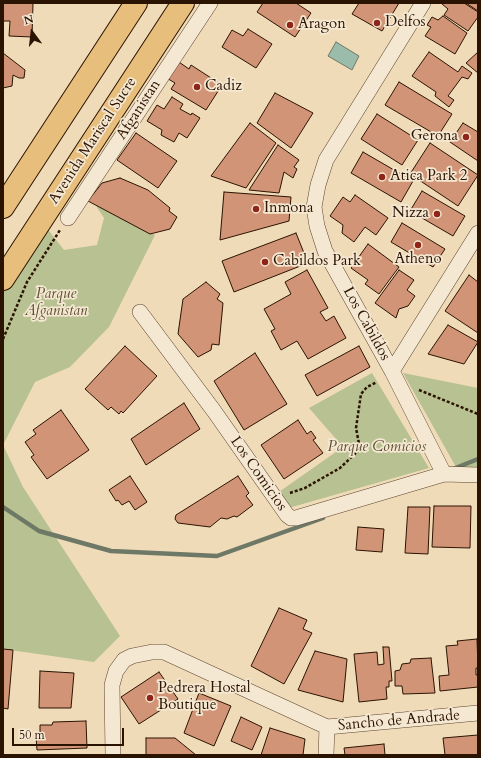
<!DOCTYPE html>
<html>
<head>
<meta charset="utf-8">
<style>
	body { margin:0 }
	#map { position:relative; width:481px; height:758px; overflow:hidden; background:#f0dbb9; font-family:Cardo,serif }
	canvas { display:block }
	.frame { position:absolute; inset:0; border:4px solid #2b1301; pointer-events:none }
	.north { position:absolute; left:12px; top:12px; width:40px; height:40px; -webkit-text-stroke:3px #f5e8d2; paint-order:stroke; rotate:345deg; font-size:11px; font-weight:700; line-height:16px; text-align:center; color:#2b1301 }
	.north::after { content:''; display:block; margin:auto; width:14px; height:18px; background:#2b1301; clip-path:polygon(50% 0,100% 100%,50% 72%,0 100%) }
	.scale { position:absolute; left:12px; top:728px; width:112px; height:18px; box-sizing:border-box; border:2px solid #2b1301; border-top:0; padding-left:5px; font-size:12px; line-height:14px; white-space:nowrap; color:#2b1301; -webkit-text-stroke:3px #f5e8d2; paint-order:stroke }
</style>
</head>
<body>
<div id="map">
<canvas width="481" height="758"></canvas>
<div class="frame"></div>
<div class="north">N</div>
<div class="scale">50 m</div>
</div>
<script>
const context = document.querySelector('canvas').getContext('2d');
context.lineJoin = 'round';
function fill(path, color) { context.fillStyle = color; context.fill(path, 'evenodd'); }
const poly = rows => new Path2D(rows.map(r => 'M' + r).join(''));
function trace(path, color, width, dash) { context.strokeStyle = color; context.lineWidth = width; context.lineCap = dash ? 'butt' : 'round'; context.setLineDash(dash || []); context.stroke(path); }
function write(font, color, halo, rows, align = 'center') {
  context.font = font + ' Cardo,serif'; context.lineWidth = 3.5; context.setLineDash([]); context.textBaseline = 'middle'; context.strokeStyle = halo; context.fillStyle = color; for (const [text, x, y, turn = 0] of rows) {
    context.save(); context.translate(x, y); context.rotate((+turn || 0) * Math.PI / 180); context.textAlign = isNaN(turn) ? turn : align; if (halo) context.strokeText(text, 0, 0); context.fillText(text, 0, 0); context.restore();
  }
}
const green = poly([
	[96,206,116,212,141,228,155,235,109,327,70,367,35,382,3,445,23,487,120,636,94,662,3,649,3,283,42,222,64,250,97,245,104,218],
	[372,373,429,468,285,509,276,494,343,447,309,408],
	[403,373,478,388,478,468,456,467]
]);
const water = poly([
	[336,42,359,56,352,70,328,56,336,42]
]);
const stream = poly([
	[453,469,478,459],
	[3,507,39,531,111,551,217,556,323,518]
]);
const building = poly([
	[3,3,33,3,32,37,9,36,10,21,3,21,3,3],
	[263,3,296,3,311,13,295,37,257,12,263,3],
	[359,3,399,3,382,31,352,14,359,3],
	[443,3,464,3,478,12,478,17,468,31,444,15,448,9,442,4,443,3],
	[466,3,478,3,478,11,466,3],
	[443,16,467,33,455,54,425,36,431,27,427,25,432,17,438,20,443,16],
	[248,29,272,44,256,68,222,47,232,30,243,36,248,29],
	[429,52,458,72,462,66,472,73,468,79,462,77,448,96,454,100,449,107,435,96,436,92,412,76,429,52],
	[478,52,478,73,466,63,478,52],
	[3,53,25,70,24,78,19,78,13,75,12,86,3,88,3,53],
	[176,60,189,69,191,65,222,85,206,110,171,89,175,83,165,77,176,60],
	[399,82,452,114,438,136,385,105,399,82],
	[275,93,313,113,291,148,257,123,275,93],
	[172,97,183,104,180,109,191,115,192,113,200,118,187,138,179,133,174,142,161,135,162,130,147,121,157,105,164,109,172,97],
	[377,114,418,140,402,165,361,139,377,114],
	[250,123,276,143,246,188,211,176,250,123],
	[463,123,478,132,478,161,450,142,463,123],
	[136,133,177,161,158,188,117,160,136,133],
	[430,143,478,175,458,206,410,174,430,143],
	[278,145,299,160,294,167,297,169,293,178,284,172,279,193,249,190,278,145],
	[363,152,413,181,401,202,351,173,363,152],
	[120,178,148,190,170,208,169,211,177,217,170,229,150,234,88,201,102,183,120,178],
	[422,191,465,216,453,236,410,211,422,191],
	[224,192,291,197,289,221,220,240,224,192],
	[355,195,388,218,376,235,365,227,354,242,342,233,343,225,330,216,343,197,350,202,355,195],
	[402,223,445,249,433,267,391,242,402,223],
	[296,233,308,263,234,292,222,261,296,233],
	[368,244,399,267,379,294,365,284,368,280,351,268,368,244],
	[307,270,328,308,320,312,326,321,334,316,346,338,308,359,297,341,281,350,271,331,275,329,264,309,291,294,285,282,307,270],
	[399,270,414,280,407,290,415,296,408,306,399,309,396,318,375,303,399,270],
	[469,275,478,282,478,333,445,311,469,275],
	[206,282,220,294,217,299,223,303,219,345,212,344,211,350,198,357,178,334,183,299,206,282],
	[448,325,478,342,464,364,428,354,448,325],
	[125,346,157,376,123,413,121,411,119,414,111,407,108,410,85,389,125,346],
	[359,346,370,367,317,396,305,375,359,346],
	[255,353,287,404,244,430,214,381,255,353],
	[184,403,200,429,146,465,131,439,184,403],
	[61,410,89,450,47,479,31,457,34,455,25,442,36,434,33,430,61,410],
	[298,420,307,434,311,431,316,438,313,440,323,453,284,479,261,445,298,420],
	[130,476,147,502,135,510,129,501,122,505,118,500,116,501,109,490,130,476],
	[238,476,249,493,246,496,253,505,237,517,234,516,227,519,221,518,210,527,178,523,175,519,176,515,238,476],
	[434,506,471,506,470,548,432,547,434,506],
	[408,507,430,507,428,554,405,553,408,507],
	[358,527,384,529,382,552,356,550,358,527],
	[279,608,307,620,303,629,312,633,284,684,251,666,279,608],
	[477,639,478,668,476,668,476,675,478,675,478,687,440,691,439,676,449,675,446,646,458,645,457,641,477,639],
	[383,647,389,647,392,681,389,681,389,687,386,687,387,699,359,702,354,654,377,652,378,665,384,664,383,647],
	[3,649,13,650,8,709,3,708,3,649],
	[315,651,347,659,343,702,298,690,315,651],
	[431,658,435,693,403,694,402,686,395,686,395,671,400,670,402,664,410,663,411,659,431,658],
	[40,671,74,673,71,708,39,708,40,671],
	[159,672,178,699,139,724,121,697,159,672],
	[199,693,231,706,214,746,184,733,199,693],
	[241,717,262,727,252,750,231,741,241,717],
	[86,721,87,748,37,750,36,737,40,737,40,725,52,725,53,722,86,721],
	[270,728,305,739,303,755,261,755,270,728],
	[478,735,478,755,445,755,443,738,478,735],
	[146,738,175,738,196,755,146,755,146,738],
	[384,744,385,755,345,755,344,748,384,744]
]);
const path = poly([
	[3,339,27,282,60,230],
	[419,390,478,414],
	[290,493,305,488,340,468,360,449,356,428,361,394,367,387,377,382]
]);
const minor = poly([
	[423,3,326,160,318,185,314,207,317,226,325,251,392,371,444,474],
	[68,218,210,3],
	[140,312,214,411,287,515,291,518,296,518,444,474,478,475],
	[392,371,478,233],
	[113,755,112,685,116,671,124,660,132,656,152,652,164,652,327,727,478,713],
	[326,755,327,727]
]);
const primary = poly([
	[3,207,136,3],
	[3,279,183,3]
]);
const markers = [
	[377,23,4,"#8f2418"],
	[290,25,4,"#8f2418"],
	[197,87,4,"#8f2418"],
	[466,137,4,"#8f2418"],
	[382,177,4,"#8f2418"],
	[256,209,4,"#8f2418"],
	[437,214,4,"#8f2418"],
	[418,245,4,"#8f2418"],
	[265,262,4,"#8f2418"],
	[150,698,4,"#8f2418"]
];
const poiNames = [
	["Delfos",385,23],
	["Aragon",298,25],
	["Cadiz",205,87],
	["Gerona",458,137,"right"],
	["Atica Park 2",390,177],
	["Inmona",264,209],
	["Nizza",429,214,"right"],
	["Atheno",418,260,"center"],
	["Cabildos Park",273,262],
	["Pedrera Hostal",158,689],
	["Boutique",158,706]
];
const streetNames = [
	["Afganistan",139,110,-57],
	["Avenida Mariscal Sucre",93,141,-57],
	["Los Cabildos",366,324,61],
	["Los Comicios",258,474,55],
	["Sancho de Andrade",399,721,-5]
];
const parkNames = [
	["Parque",56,295],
	["Afganistan",56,312],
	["Parque Comicios",377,448]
];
fill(green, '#b7c191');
fill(water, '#9bbcaa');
trace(water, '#6e7866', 1);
trace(stream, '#6e7866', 4.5);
fill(building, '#d19477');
trace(building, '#2b1301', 1);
trace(minor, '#5c452f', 16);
trace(primary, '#2b1301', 24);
trace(path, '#2b1301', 2.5, [3, 2]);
trace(minor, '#f5e8d2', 15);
trace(primary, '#e8be7c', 22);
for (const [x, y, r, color] of markers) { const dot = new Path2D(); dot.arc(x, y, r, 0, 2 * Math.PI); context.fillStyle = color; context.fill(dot); trace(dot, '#f5e8d2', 1.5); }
write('15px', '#2b1301', '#f5e8d2', poiNames, 'left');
write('15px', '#2b1301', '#f5e8d2', streetNames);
write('italic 15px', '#5c5033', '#f5e8d2', parkNames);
</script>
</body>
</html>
